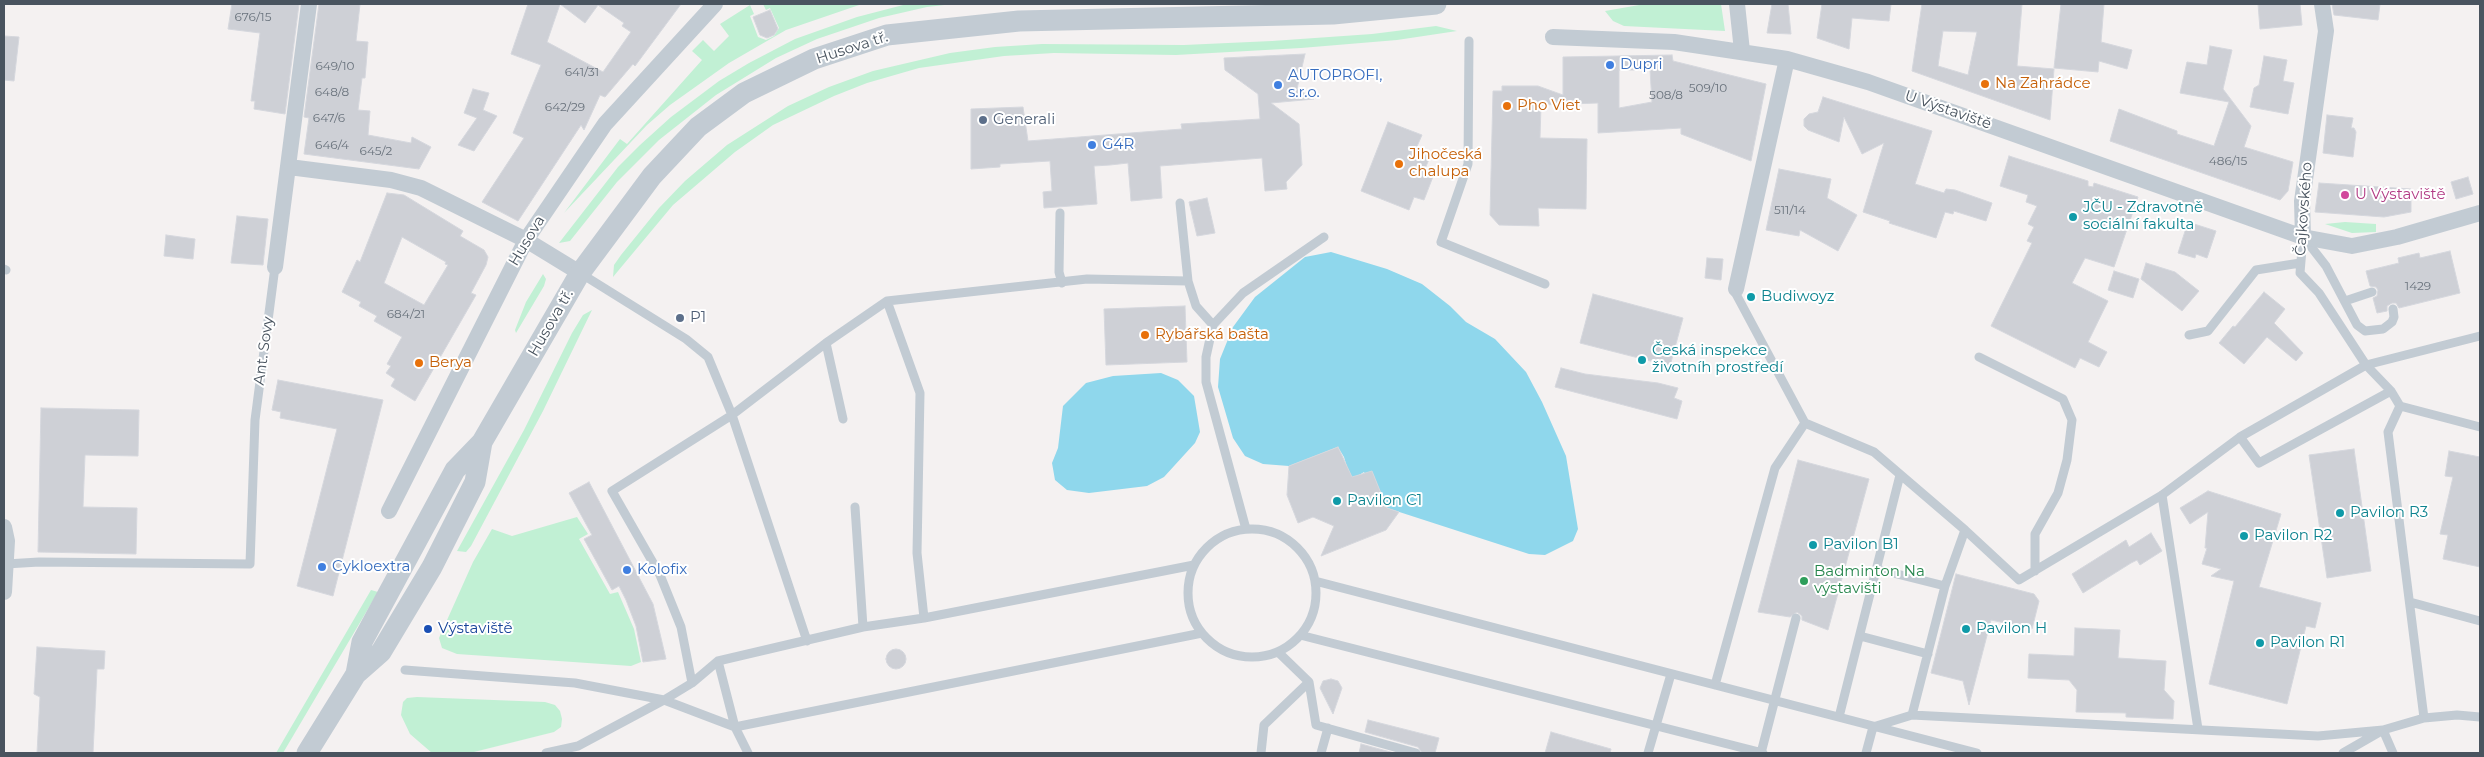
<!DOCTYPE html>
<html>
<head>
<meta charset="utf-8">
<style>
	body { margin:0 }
	#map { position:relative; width:2484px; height:757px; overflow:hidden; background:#f4f1f1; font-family:Montserrat,sans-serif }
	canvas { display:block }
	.frame { position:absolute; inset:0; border:5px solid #49545f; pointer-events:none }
</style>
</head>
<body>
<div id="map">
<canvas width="2484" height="757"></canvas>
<div class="frame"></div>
</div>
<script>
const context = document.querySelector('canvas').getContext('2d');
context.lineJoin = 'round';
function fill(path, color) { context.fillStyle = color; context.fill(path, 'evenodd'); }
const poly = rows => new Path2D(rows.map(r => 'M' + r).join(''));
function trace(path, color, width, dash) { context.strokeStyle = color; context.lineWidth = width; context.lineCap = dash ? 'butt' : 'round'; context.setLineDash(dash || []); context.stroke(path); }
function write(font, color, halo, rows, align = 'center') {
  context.font = font + ' Montserrat,sans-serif'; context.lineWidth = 4; context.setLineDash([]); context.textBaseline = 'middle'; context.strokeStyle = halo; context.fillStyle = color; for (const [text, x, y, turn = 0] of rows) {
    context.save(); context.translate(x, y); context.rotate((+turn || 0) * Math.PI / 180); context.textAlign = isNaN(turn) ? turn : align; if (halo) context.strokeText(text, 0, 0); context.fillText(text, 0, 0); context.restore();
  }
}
const green = poly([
	[763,4,862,4,786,30,729,63,670,105,647,125,564,213,620,139,627,144,702,60,692,51,703,40,714,51,729,36,720,24,750,5,754,14,750,16,758,37,766,40,774,36,779,28,770,8,766,10],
	[907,4,953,4,927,7,879,18,817,39,776,58,716,95,659,140,617,182,570,241,559,243,618,167,640,145,671,117,719,81,749,63,795,39,857,17],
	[1645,4,1721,4,1725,31,1624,26,1613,21,1605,11],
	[1436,26,1457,31,1397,40,1301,48,1176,55,1054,53,1004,56,919,68,867,83,834,96,773,125,735,152,673,205,613,277,614,265,621,255,659,208,685,181,727,145,788,106,829,87,873,71,950,53,995,47,1042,44,1184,45,1272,41,1372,34],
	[2345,222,2376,224,2376,232,2352,233,2325,224],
	[543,274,546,279,544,286,516,333,515,330,526,302],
	[592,310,543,411,471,546,466,552,457,551,524,430,572,333,583,315],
	[577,517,588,534,579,539,610,594,618,592,634,629,641,662,631,666,457,654,442,648,439,638,473,562,492,529,512,536],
	[371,590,378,592,283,753,276,753],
	[417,697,545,702,555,705,560,711,562,719,561,727,554,732,470,753,432,753,410,734,401,715,403,702,407,698]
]);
const water = poly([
	[1331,252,1387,269,1422,284,1450,306,1466,322,1495,339,1526,372,1542,402,1566,456,1578,529,1573,541,1545,555,1529,554,1387,508,1372,472,1365,474,1364,472,1351,480,1344,457,1338,447,1289,466,1263,464,1245,456,1233,438,1218,387,1220,359,1233,327,1255,297,1305,257],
	[1161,373,1178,380,1194,396,1200,432,1195,443,1164,477,1147,486,1089,493,1067,490,1055,480,1052,463,1058,448,1063,406,1086,383,1113,376]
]);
const building = poly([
	[232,4,299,4,285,114,254,109,255,101,251,101,260,33,228,29,232,4],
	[319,4,360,4,356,41,368,42,365,78,362,78,358,110,370,111,368,135,411,143,412,137,431,147,419,169,304,154,309,118,304,117,319,4],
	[528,4,681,4,635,66,633,64,605,97,600,95,584,130,581,125,518,221,482,202,524,138,513,133,541,65,511,54,528,4],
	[560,4,585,23,598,5,624,23,622,26,631,32,603,72,547,42,560,4],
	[1772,4,1788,4,1791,34,1767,33,1772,4],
	[1822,4,1891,4,1889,21,1852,18,1849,49,1817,38,1822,4],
	[1922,4,2022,4,2017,66,2054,69,2050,120,1912,71,1922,4],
	[1943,31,1977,32,1968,75,1938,66,1943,31],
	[2061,4,2104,4,2101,42,2132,50,2127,69,2099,61,2098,72,2054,68,2061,4],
	[2258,4,2300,4,2302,25,2260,29,2258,4],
	[2332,4,2380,4,2378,20,2334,15,2332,4],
	[770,10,778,29,774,35,767,38,760,35,753,17,770,10],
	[4,36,19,37,14,81,4,80,4,36],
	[2210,46,2232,50,2223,89,2251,126,2244,147,2293,162,2288,191,2280,200,2110,141,2119,109,2177,131,2177,134,2214,146,2229,102,2180,93,2187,62,2207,65,2210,46],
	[1305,54,1297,89,1314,99,1271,103,1299,124,1302,165,1286,182,1287,189,1265,191,1262,158,1160,166,1162,198,1131,201,1128,163,1110,165,1094,166,1097,204,1044,208,1043,192,1052,191,1050,161,1000,164,1000,167,971,169,971,109,1023,107,1028,141,1182,129,1181,124,1260,119,1258,94,1225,70,1224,58,1305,54],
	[1672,55,1673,61,1766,84,1751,161,1681,134,1681,128,1598,133,1598,103,1541,105,1540,138,1587,139,1586,209,1538,208,1539,226,1499,225,1490,215,1493,91,1502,91,1502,86,1538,86,1563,95,1563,57,1672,55],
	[1619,70,1650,70,1652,102,1619,108,1619,70],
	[2264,56,2287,60,2283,81,2294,83,2288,114,2250,107,2254,88,2259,85,2264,56],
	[473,89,489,93,483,110,497,116,474,151,458,145,477,118,464,113,473,89],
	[1823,97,1932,131,1915,184,1944,193,1946,189,1955,190,1992,203,1986,221,1954,211,1953,214,1945,212,1936,238,1889,223,1890,221,1863,212,1884,143,1862,154,1844,117,1839,142,1808,130,1804,126,1804,119,1809,114,1818,112,1823,97],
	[2327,115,2353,118,2351,128,2354,128,2356,132,2353,157,2323,153,2327,115],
	[1388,122,1422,135,1415,151,1430,157,1424,171,1434,174,1424,200,1414,197,1409,210,1361,191,1388,122],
	[2009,156,2088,181,2088,186,2093,187,2094,183,2138,197,2114,267,2085,258,2072,283,2108,301,2088,342,2107,352,2099,367,2080,358,2075,368,1991,326,2032,243,2027,241,2034,227,2028,224,2037,206,2026,202,2028,195,2000,186,2009,156],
	[1779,169,1831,179,1827,198,1857,215,1838,251,1800,230,1799,236,1766,230,1779,169],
	[2468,177,2473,194,2456,199,2451,182,2468,177],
	[2319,183,2411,189,2411,212,2384,217,2315,212,2319,183],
	[387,193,404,195,463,231,460,236,484,250,488,257,486,265,471,293,476,295,415,401,391,386,395,379,386,373,391,366,387,364,402,337,374,321,377,316,359,306,361,302,342,292,357,260,360,262,387,193],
	[402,237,446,262,445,264,448,265,424,305,384,283,402,237],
	[1207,198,1215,233,1197,236,1189,202,1207,198],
	[237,216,268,219,263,265,231,263,237,216],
	[2188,222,2216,231,2207,258,2196,254,2195,258,2178,253,2188,222],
	[166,235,195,239,193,259,164,256,166,235],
	[2450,251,2460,293,2399,308,2396,303,2392,303,2387,306,2387,311,2377,313,2373,298,2377,296,2378,290,2376,287,2370,286,2366,271,2399,263,2398,258,2419,253,2420,258,2450,251],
	[1707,258,1723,259,1721,280,1705,278,1707,258],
	[2146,263,2175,272,2199,291,2182,311,2141,279,2146,263],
	[2114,271,2139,279,2133,298,2108,290,2114,271],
	[2264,292,2285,309,2274,323,2303,353,2296,361,2267,337,2244,364,2219,343,2233,326,2235,327,2264,292],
	[1593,294,1683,318,1670,366,1580,343,1593,294],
	[1185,306,1187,362,1106,365,1104,309,1185,306],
	[1561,368,1585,374,1658,383,1678,388,1674,398,1682,401,1677,419,1555,387,1561,368],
	[278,380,383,400,333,596,297,586,337,429,280,418,281,412,272,410,278,380],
	[41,408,139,410,138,456,85,455,83,507,137,508,136,554,38,552,41,408],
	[1338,447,1352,477,1372,471,1387,508,1399,512,1386,530,1321,556,1334,526,1313,517,1298,523,1287,495,1289,466,1338,447],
	[2354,449,2371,571,2327,578,2309,455,2354,449],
	[2449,451,2480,457,2480,567,2443,559,2448,535,2440,534,2453,477,2445,476,2449,451],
	[1798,460,1869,479,1828,630,1802,620,1802,616,1797,612,1790,617,1758,612,1798,460],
	[589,482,653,604,666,659,643,662,636,626,626,600,619,586,612,590,584,539,592,535,569,493,589,482],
	[2208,491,2281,514,2259,587,2321,603,2315,628,2306,626,2287,704,2209,684,2234,581,2211,576,2221,569,2202,564,2207,548,2205,548,2208,512,2190,524,2180,508,2208,491],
	[2151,533,2162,551,2140,565,2137,560,2131,563,2083,593,2072,574,2126,540,2129,547,2151,533],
	[1956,574,2034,594,2039,601,2032,629,1991,620,1969,705,1963,681,1931,673,1956,574],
	[2075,628,2120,630,2118,658,2166,661,2164,690,2174,701,2173,719,2126,717,2126,713,2076,712,2077,690,2069,680,2028,678,2029,654,2074,656,2075,628],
	[37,647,105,651,104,669,97,669,93,753,37,753,40,697,34,694,37,647],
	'886 659a10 10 0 1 1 20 0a10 10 0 1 1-20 0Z',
	[1331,679,1338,681,1342,688,1333,714,1320,688,1323,681,1331,679],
	[1368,720,1439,738,1435,753,1422,753,1418,747,1365,732,1368,720],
	[1551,732,1611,749,1610,753,1545,753,1551,732],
	[1361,744,1394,753,1359,753,1361,744]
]);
const service = poly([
	[1469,41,1468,164,1441,242,1545,284],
	[1180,203,1188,281],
	[1060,213,1059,272,1062,283],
	[2303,237,2300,273,2319,293,2366,365,2391,391,2400,406,2480,427],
	[2305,239,2326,266,2357,325,2365,331,2383,329,2392,322,2394,317,2393,309],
	[4,269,6,270],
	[580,273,686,339,708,357,732,415,807,641],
	[1736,289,1736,294,1805,423],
	[887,301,920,393,917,553,924,618],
	[2345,301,2372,292],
	[1213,325,1243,293,1324,237],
	[2189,335,2208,331,2256,270,2300,263],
	[826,343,843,419],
	[1979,357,2063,399,2072,420,2067,460,2058,493,2035,534,2035,571],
	[2400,406,2388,432,2424,718],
	[2240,437,2259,463,2391,391],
	[2162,495,2198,729],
	[855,507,863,627],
	'1188 593a64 64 0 1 1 128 0a64 64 0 1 1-128 0Z',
	[1965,530,2019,580,2162,495,2240,437,2366,365,2480,336],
	[6,564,39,562,250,564,255,420,275,267],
	[1877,569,1945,586],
	[1315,581,1977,753],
	[2410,602,2480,621],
	[1300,635,1763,753],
	[1860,636,1928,654],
	[1278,652,1309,682,1316,725,1416,753],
	[718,661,735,727,748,753],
	[405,670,575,683,664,700,692,683,718,661,863,627,924,618,1194,565],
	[692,683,681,627,660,575,612,491,732,415,826,343,887,301,1087,279,1188,281,1196,306,1213,325,1206,357,1206,382,1246,529],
	[1715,685,1775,468,1805,423,1874,452,1965,530,1945,586,1912,715],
	[1839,717,1900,475],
	[546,753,578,746,664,700,735,727,1202,633],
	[1261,753,1264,725,1309,682],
	[1321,753,1328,728],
	[1648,753,1671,674],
	[1761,753,1796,618],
	[1866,753,1873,727,1912,715,2318,736,2383,730,2393,753],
	[2343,753,2383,730,2424,718,2457,715,2480,717]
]);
const minor = poly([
	[1737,4,1742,51],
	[1553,37,1674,42,1787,59,1868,82,2303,237,2352,246,2397,237,2480,213],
	[289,167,391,180,421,188,526,240,580,273],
	[2303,237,2302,201,2326,31,2322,4],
	[275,267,309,4],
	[1736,289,1787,59],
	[389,511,526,240,605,124,715,4],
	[4,527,7,541,4,592]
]);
const tertiary = poly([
	[356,674,362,642,455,470,482,442,580,273,652,176,698,127,744,93,814,59,887,35,1019,21,1333,14,1436,4],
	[307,753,356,674,381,652,432,567,475,482,482,442]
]);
const markers = [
	[1610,65,5,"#3f7fe0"],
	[1985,84,5,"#e8710a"],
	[1278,85,5,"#3f7fe0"],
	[1507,106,5,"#e8710a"],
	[983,120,5,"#5c6f8a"],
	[1092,145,5,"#3f7fe0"],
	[1399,164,5,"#e8710a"],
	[2345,195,5,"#d1479c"],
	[2073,217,5,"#0f9aa8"],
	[1751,297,5,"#0f9aa8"],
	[680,318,5,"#5c6f8a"],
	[1145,335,5,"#e8710a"],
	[1642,360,5,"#0f9aa8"],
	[419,363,5,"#e8710a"],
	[1337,501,5,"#0f9aa8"],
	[2340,513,5,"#0f9aa8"],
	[2244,536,5,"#0f9aa8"],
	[1813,545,5,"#0f9aa8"],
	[322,567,5,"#3f7fe0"],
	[627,570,5,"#3f7fe0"],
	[1804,581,5,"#2e9e5b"],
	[428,629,5,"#1a4fb4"],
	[1966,629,5,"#0f9aa8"],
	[2260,643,5,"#0f9aa8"]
];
const numberNames = [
	["676/15",253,17],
	["649/10",335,66],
	["641/31",582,72],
	["509/10",1708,88],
	["648/8",332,92],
	["508/8",1666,95],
	["642/29",565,107],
	["647/6",329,118],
	["646/4",332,145],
	["645/2",376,151],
	["486/15",2228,161],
	["511/14",1790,210],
	["1429",2418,286],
	["684/21",406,314]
];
const streetNames = [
	["Husova tř.",852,48,-18],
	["U Výstaviště",1948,110,19],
	["Čajkovského",2304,209,-86],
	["Husova",527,241,-59],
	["Husova tř.",551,323,-60],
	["Ant. Sovy",264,351,-82]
];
const shopNames = [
	["Dupri",1620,65],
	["AUTOPROFI,",1288,76],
	["s.r.o.",1288,93],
	["G4R",1102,145],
	["Cykloextra",332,567],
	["Kolofix",637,570]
];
const foodNames = [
	["Na Zahrádce",1995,84],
	["Pho Viet",1517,106],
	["Jihočeská",1409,155],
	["chalupa",1409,172],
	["Rybářská bašta",1155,335],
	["Berya",429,363]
];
const serviceNames = [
	["Generali",993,120],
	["P1",690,318]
];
const hotelNames = [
	["U Výstaviště",2355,195]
];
const cultureNames = [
	["JČU - Zdravotně",2083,208],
	["sociální fakulta",2083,225],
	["Budiwoyz",1761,297],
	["Česká inspekce",1652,351],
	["životníh prostředí",1652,368],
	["Pavilon C1",1347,501],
	["Pavilon R3",2350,513],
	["Pavilon R2",2254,536],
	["Pavilon B1",1823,545],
	["Pavilon H",1976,629],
	["Pavilon R1",2270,643]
];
const leisureNames = [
	["Badminton Na",1814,572],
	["výstavišti",1814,589]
];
const transitNames = [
	["Výstaviště",438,629]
];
fill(green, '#c1f0d4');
fill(water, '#8fd7ec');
fill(building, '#ced0d6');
trace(building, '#d5d7dd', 1);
trace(service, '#c2cbd3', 9);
trace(minor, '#c2cbd3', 16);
trace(tertiary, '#c2cbd3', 21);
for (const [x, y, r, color] of markers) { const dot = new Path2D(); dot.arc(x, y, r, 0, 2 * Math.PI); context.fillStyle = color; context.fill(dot); trace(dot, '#fff', 2); }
write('12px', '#6a737d', null, numberNames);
write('15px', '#49545f', '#fff', streetNames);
write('15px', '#366cbe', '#fff', shopNames, 'left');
write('15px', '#c56008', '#fff', foodNames, 'left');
write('15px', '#4e5e75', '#fff', serviceNames, 'left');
write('15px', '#b23c85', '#fff', hotelNames, 'left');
write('15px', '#0d838f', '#fff', cultureNames, 'left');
write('15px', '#27864d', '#fff', leisureNames, 'left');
write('15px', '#164399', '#fff', transitNames, 'left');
</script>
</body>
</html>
